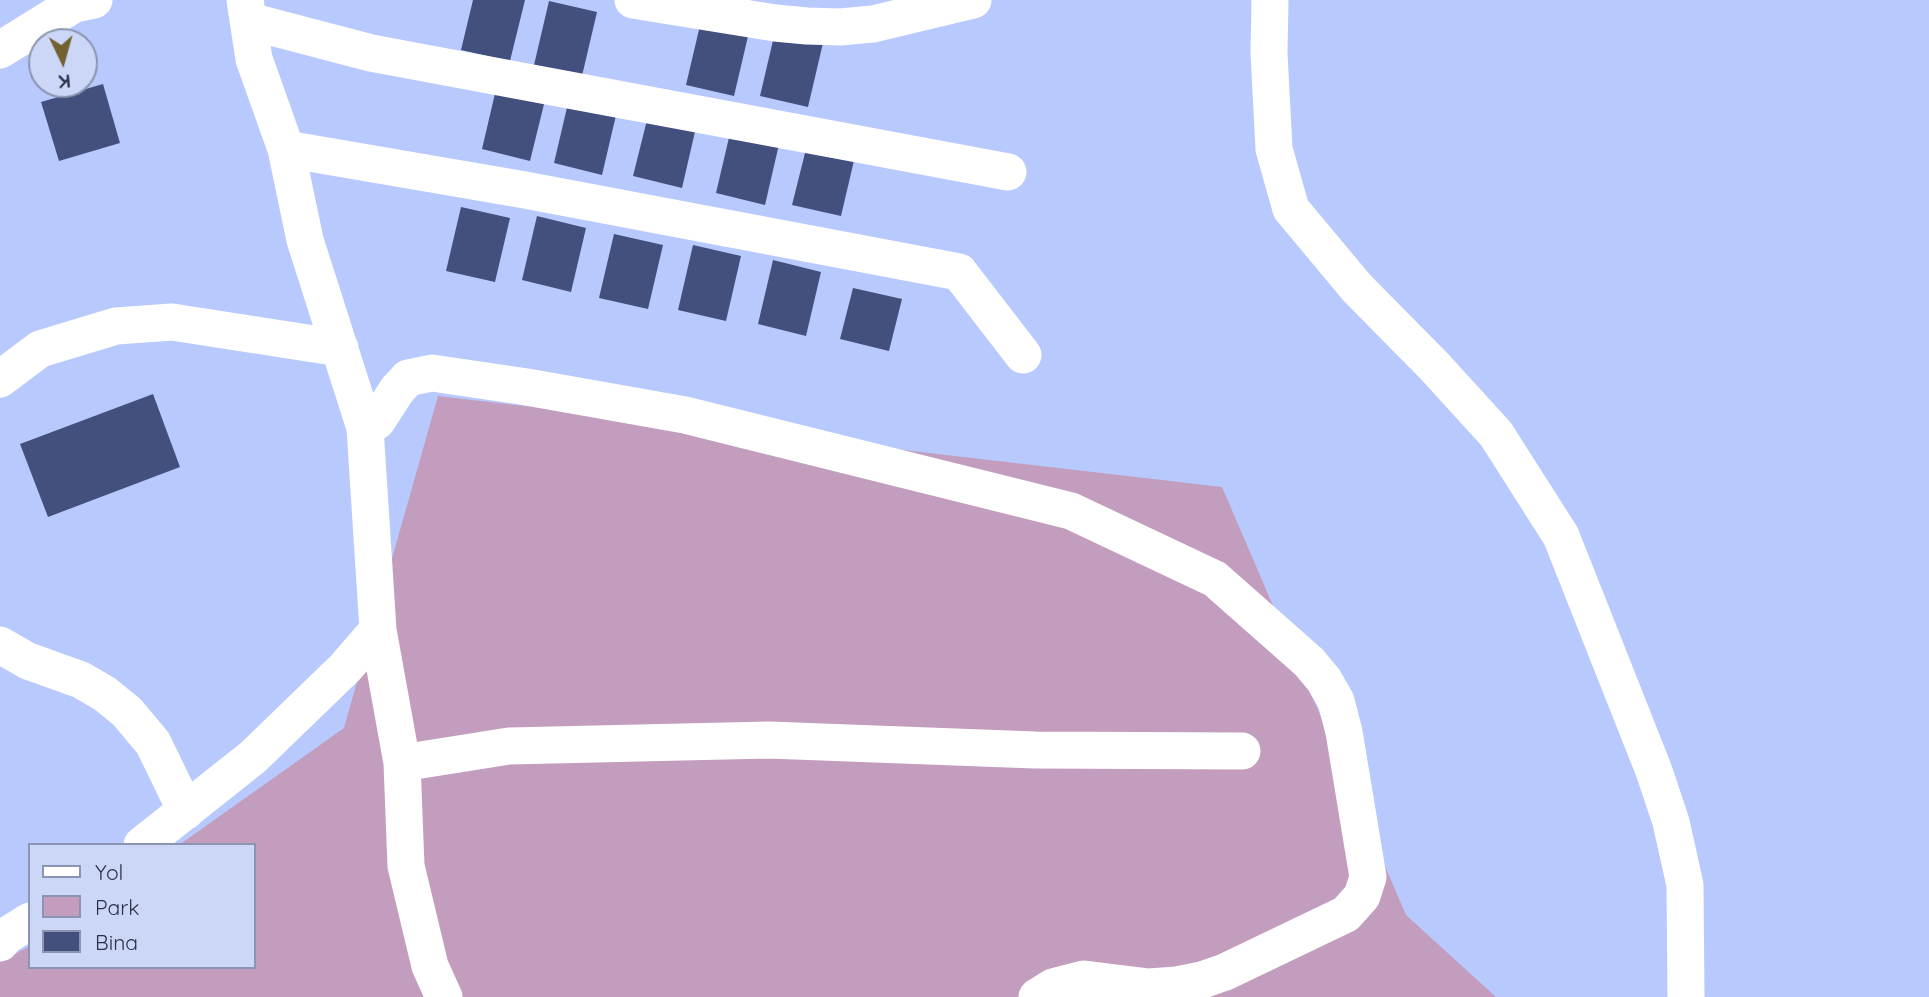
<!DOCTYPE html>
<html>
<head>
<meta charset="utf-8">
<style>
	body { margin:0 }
	#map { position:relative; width:1929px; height:997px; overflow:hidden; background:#b8c9fe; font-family:Quicksand,sans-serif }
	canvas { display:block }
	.legend { position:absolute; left:28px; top:843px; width:228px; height:126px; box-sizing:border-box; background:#ccd7f7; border:2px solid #8b94b0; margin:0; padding:9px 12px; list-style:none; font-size:21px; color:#2a3045 }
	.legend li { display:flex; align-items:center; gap:14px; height:35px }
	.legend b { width:35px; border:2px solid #8b94b0 }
	.north { position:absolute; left:28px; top:28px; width:70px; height:70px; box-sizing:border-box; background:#ccd7f7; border:2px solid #8b94b0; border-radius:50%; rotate:175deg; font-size:19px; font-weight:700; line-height:28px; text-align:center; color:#2a3045 }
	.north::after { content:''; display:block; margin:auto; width:24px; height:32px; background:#736230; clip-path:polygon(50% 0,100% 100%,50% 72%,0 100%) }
</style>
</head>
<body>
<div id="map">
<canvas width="1929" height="997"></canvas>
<ul class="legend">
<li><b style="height:9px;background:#fff"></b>Yol</li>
<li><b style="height:19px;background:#c39dbd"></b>Park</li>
<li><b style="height:19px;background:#43507d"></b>Bina</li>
</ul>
<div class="north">K</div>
</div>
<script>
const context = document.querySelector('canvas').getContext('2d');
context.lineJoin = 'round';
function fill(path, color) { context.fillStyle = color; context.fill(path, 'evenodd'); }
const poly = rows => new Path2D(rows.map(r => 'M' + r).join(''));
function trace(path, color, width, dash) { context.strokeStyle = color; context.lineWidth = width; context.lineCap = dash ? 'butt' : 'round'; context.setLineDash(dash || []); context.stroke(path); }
const green = poly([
	[438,396,1222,487,1406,915,1496,997,0,997,0,962,30,946,30,967,254,967,254,845,179,845,344,728]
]);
const building = poly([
	[473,0,525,0,510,61,461,50],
	[549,1,597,12,582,76,534,65],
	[701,21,749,32,734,96,686,85],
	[775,32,823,43,808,107,760,96],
	[103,84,120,143,59,161,41,102],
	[497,85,546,96,530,161,482,149],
	[569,99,617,111,602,175,554,163],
	[649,112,697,123,682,188,633,176],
	[731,129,780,140,765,205,716,193],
	[808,141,856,152,841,216,792,205],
	[461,207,510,218,495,282,446,271],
	[537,216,586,228,571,292,522,280],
	[614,234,663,245,648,309,599,298],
	[693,245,741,256,726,321,678,310],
	[773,260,821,272,806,336,758,324],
	[853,288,902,299,889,351,840,339],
	[153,394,180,467,48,517,20,444]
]);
const minor = poly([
	[245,0,254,59,286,149,305,240,365,428,378,630,402,763,406,866,430,966,444,997],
	[633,0,775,23,807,26,840,27,873,24,973,0],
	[1270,0,1269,53,1274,149,1291,209,1357,288,1434,366,1496,434,1561,536,1654,771,1671,822,1685,885,1686,997],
	[249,21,371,53,1008,172],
	[0,50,74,4,94,0],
	[286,149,525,190,959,272,1023,355],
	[0,379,40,349,116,326,172,322,340,348],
	[365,428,377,421,397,390,408,378,432,373,527,387,685,415,1071,511,1215,579,1309,662,1324,680,1336,701,1344,732,1368,877,1362,896,1346,914,1225,972,1202,980,1177,985,1149,987,1084,979,1053,987,1037,997],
	[0,645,28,661,81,680,105,694,127,712,153,743,186,811],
	[402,763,509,746,769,740,1035,750,1242,751],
	[142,845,253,757,345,668,378,630],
	[0,943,6,936,30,921]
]);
fill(green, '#c39dbd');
fill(building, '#43507d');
trace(minor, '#fff', 37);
</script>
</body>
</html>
